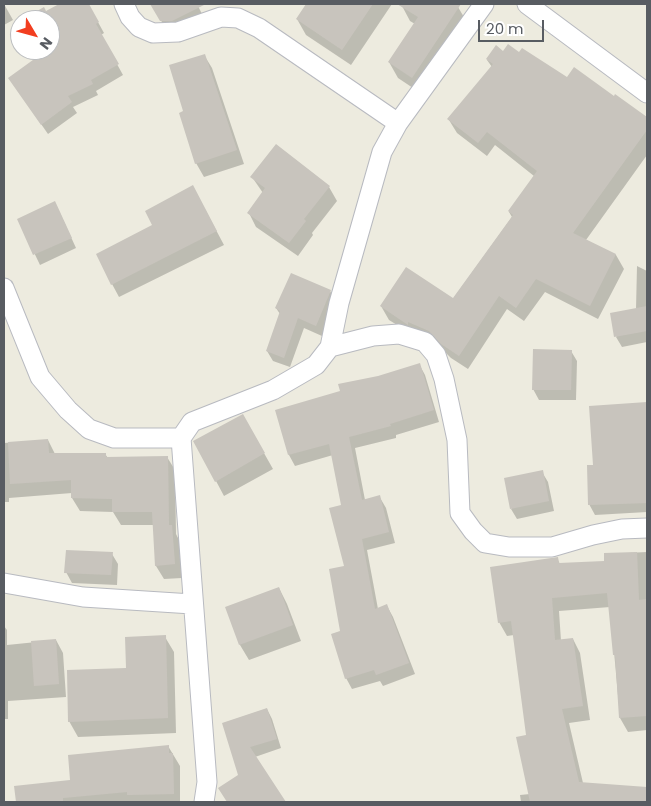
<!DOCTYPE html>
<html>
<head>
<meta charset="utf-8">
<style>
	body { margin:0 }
	#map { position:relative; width:651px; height:806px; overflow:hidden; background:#edebdf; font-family:Poppins,sans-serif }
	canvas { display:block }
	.frame { position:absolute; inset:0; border:5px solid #585c62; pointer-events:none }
	.north { position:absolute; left:10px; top:10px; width:50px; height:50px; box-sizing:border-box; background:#fff; border:1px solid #bcbec0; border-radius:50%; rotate:127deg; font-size:14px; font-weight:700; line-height:20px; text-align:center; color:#585c62 }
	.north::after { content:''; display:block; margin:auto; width:18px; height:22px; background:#f23e20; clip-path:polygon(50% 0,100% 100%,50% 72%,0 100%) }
	.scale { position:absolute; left:478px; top:20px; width:66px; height:22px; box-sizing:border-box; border:2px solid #585c62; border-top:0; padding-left:6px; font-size:15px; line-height:18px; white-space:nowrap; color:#585c62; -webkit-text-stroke:4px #fff; paint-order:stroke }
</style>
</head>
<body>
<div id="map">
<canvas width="651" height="806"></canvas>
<div class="frame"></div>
<div class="north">N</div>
<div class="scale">20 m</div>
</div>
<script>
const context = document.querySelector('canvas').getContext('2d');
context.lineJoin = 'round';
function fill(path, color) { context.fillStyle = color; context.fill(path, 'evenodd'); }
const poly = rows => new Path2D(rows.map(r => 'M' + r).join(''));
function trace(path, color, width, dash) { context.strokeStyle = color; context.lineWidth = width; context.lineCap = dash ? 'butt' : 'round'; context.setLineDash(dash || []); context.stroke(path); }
const shadow = poly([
	[4,4,13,20,4,25],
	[62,4,88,4,104,33,101,35,123,75,96,91,98,95,73,107,77,113,48,134,16,88,45,52,44,50,50,50,50,20,28,20],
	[152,4,197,4,206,22,169,35],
	[308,4,392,4,351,65,306,35,297,19],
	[401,4,461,4,458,7,468,24,422,94,398,78,389,62,415,24,410,21],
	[504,52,519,53,567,79,614,98,615,96,647,118,647,155,586,240,616,255,624,269,598,319,545,292,524,321,507,309,468,369,451,358,438,345,415,336,389,320,381,306,453,299,512,217,509,212,534,176,495,145,487,156,457,133,449,120,492,67,487,60],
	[204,55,212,68,244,164,204,177,196,163,185,112],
	[276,145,329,187,337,201,312,233,313,235,298,256,256,227,249,213,263,193,252,177],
	[200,200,224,245,119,297,112,284],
	[60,213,76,248,40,265,18,219],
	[637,266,647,271,647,342,622,347,616,337,636,309],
	[330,291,336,302,322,336,304,328,290,367,273,361,267,351,280,314,276,308],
	[571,351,577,361,576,400,539,400,533,389],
	[419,364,425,375,439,422,396,435,396,438,355,448,365,500,379,496,386,508,395,543,367,550,378,609,387,606,393,617,415,674,383,686,380,681,352,689,346,678,342,632,346,567,342,506,333,455,295,466,289,455,276,411,342,392,378,377],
	[647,404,647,512,595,515,589,504,594,466,591,407],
	[243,416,273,469,224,496,216,481],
	[48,440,55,454,105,454,108,458,167,457,175,470,176,534,179,540,182,578,164,579,156,566,154,525,121,525,113,512,80,511,72,498,72,493,9,498,9,502,4,502,4,443],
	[542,472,548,482,554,511,517,519,511,509],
	[647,552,647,730,628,732,620,718,610,607,559,611,561,641,573,639,580,653,590,720,569,723,583,783,647,788,647,802,521,802,520,795,530,794,528,736,514,635,507,636,499,622,557,558,560,564,605,562,605,554],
	[112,554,118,564,117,585,72,583,66,572],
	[279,588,287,604,301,641,249,660,240,645,227,608],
	[4,626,7,630,7,645,56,640,63,653,66,697,8,701,8,719,4,719],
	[165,637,174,652,176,733,78,737,69,721],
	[267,709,272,719,281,748,255,757,284,802,228,802,220,788,240,776,223,724],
	[168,746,180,766,180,802,17,802,15,787,71,781]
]);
const building = poly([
	[59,4,89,4,99,22,96,24,119,64,91,80,93,84,68,96,72,102,41,125,8,78,44,52,42,50,50,50,50,20,26,20,25,18,44,7,46,11],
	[150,4,206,4,172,21,160,21],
	[306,4,373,4,342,50,296,19],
	[397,4,461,4,412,78,388,62,418,17],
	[508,44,519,52,522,48,567,77,574,67,614,96,615,94,647,117,647,130,573,233,616,254,590,306,536,279,516,308,499,296,459,356,441,344,429,331,408,322,408,325,380,306,406,267,453,298,513,215,508,211,537,171,487,132,478,143,447,119,493,64,486,59,496,45,503,51],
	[205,54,237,150,195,164,179,113,183,111,169,65],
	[276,144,330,186,304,219,306,221,289,243,247,213,265,188,250,177],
	[193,185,217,231,111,285,96,254,152,225,145,211],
	[55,201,72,238,33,255,17,219],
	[291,273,331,290,316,326,298,318,284,358,266,351,280,311,275,308],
	[647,306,647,331,614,337,610,313],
	[533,349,572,350,571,390,532,390],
	[420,363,434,410,390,424,391,426,349,437,362,500,380,495,389,532,362,539,375,609,387,604,409,663,376,675,374,670,345,679,331,634,340,631,329,569,344,566,329,508,341,505,329,444,288,455,275,410,340,391,338,384,378,376],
	[647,402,647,503,588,505,587,465,593,465,589,406],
	[243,414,265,453,215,482,193,441],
	[48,439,49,453,106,453,106,457,168,456,169,525,172,525,175,564,155,566,152,512,112,512,112,499,71,498,71,480,10,484,8,442],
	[543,470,549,501,510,509,504,478],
	[66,550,113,552,111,575,64,573],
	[637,552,639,600,647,599,647,716,619,718,615,655,613,655,607,593,552,598,555,640,573,638,583,706,562,709,579,782,647,787,647,802,530,802,516,737,526,735,511,621,498,623,490,567,558,557,559,563,604,561,604,553],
	[279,587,293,625,239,645,225,607],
	[166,635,168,718,68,722,67,670,126,668,125,637],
	[56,639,59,684,34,686,31,641],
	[267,708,277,739,250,747,286,802,227,802,218,788,238,775,222,723],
	[169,745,169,753,173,753,174,794,127,795,127,792,63,798,63,802,16,802,14,786,70,780,68,755]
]);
const street = poly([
	[124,4,130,17,139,27,153,33,178,32,221,17,238,18,259,28,398,123],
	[527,4,647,93],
	[4,288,40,377,68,410,89,429,114,438,181,438],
	[330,347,373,336,399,334,425,342,436,355,444,379,457,440,460,513,473,531,485,543,509,547,552,547,593,535,622,529,647,528],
	[4,583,83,597,192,604],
	[204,802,207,782,181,438,192,422,273,390,316,365,330,347,339,303,382,152,398,123,484,4]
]);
fill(shadow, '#0003');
fill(building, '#c8c4bd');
trace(street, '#b8bac0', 21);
trace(street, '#fff', 19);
</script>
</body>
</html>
